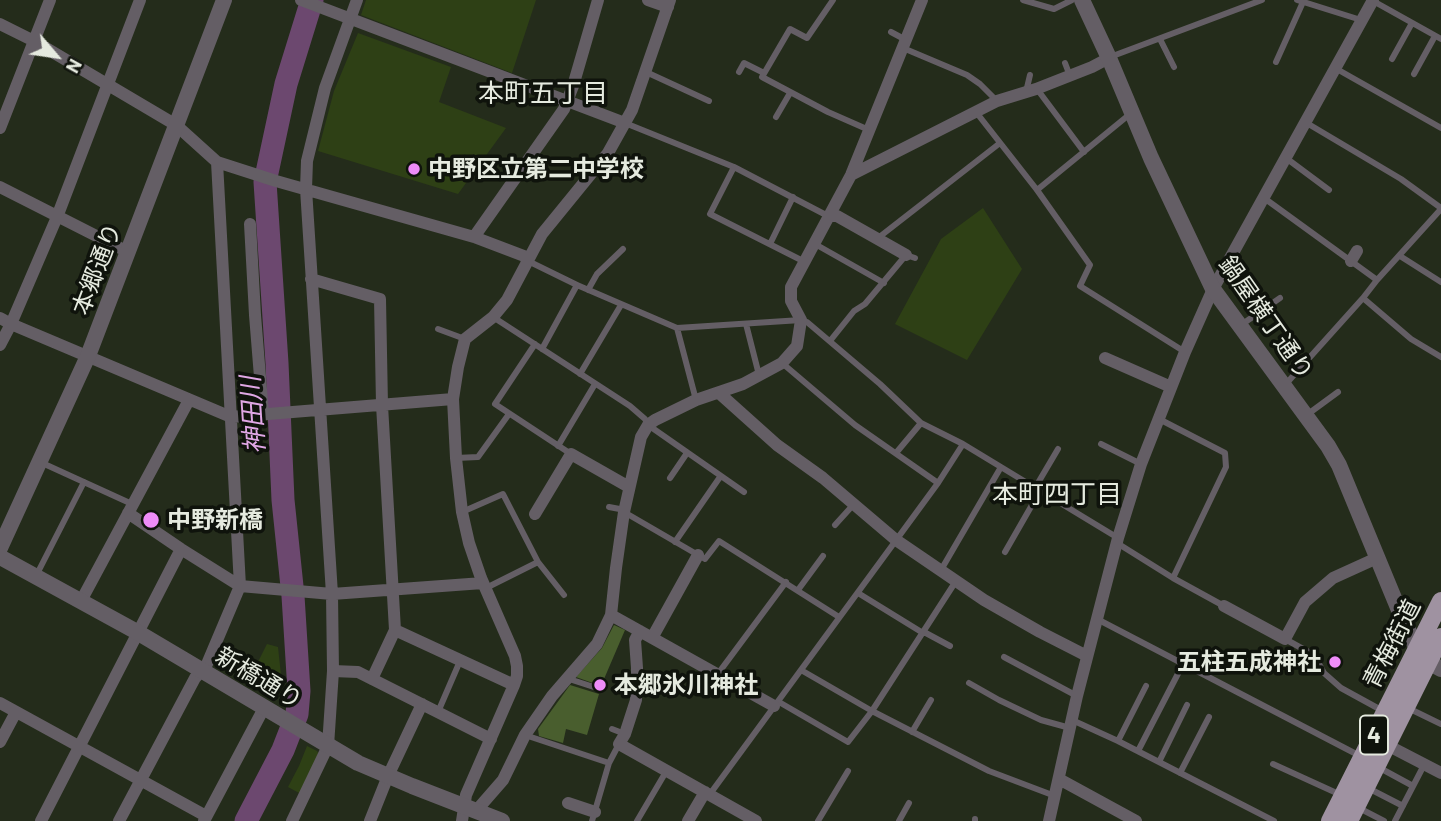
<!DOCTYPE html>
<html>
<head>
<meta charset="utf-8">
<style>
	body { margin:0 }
	#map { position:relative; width:1441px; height:821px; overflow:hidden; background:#242c1b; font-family:Barlow,sans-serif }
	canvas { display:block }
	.north { position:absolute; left:21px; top:21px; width:70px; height:70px; -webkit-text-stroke:5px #0f130c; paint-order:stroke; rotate:119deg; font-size:19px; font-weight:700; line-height:28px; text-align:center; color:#e5eadf }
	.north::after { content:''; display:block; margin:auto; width:24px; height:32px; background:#e5eadf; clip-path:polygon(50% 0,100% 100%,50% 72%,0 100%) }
</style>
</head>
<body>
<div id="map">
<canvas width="1441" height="821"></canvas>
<div class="north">N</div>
</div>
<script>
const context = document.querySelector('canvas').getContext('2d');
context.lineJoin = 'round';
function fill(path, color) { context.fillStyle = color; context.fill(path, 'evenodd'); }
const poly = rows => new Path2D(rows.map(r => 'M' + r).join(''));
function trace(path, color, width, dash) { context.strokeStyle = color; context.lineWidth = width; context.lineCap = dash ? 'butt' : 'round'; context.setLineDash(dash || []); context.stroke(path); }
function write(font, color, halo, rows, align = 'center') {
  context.font = font + ' Barlow,"Noto Sans JP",sans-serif'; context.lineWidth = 7; context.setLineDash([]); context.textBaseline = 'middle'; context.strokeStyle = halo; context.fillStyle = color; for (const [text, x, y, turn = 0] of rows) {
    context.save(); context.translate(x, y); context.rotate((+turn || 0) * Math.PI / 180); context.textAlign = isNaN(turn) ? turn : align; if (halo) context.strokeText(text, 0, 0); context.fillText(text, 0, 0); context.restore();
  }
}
const green = poly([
	[366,0,536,0,512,73,361,15],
	[358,33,451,67,439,102,506,128,458,194,318,151,334,91],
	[983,208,1022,269,967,360,895,324,941,239],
	[267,644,278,647,281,675,258,662],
	[307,746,317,751,320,757,301,794,288,787,299,766]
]);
const forest = poly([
	[614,625,625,630,601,686,576,677,602,648],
	[570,685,599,694,587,735,566,729,563,743,539,736,538,729]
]);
const river = poly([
	[246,821,283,750,297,714,299,691,293,596,283,500,277,363,265,182,286,84,312,0]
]);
const service = poly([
	[833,0,807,38,790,29,762,77,828,112,869,130],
	[1023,0,1054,9,1072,0],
	[1297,0,1361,20],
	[1373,1,1441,39],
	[891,32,906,40],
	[1160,39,1174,67],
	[903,48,967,75,980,84,997,101],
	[1110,57,1262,0],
	[1392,59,1412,23],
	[1276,62,1303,2],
	[1065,63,1070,76],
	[1335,68,1441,128],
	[646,72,709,101],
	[739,72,744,63,764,73],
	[1414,74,1435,36],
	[1037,89,1084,152],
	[1026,92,1030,75],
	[976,112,1037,190,1090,265,1080,286,1185,352],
	[776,117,790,93],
	[1305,122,1401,179,1441,208],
	[625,123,734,167,828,216],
	[1286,158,1329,190],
	[734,167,710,214,805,262],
	[1037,190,1130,114],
	[1264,198,1377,280,1441,209],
	[878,238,1000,143],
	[770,244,793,197],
	[815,244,884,283],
	[1400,256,1441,282],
	[528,261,577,285,677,328,801,320,807,322,880,384,921,423,963,444,1118,538],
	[588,290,597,274,623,249],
	[1363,298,1377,280],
	[493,317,630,406,645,419,648,425,744,492],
	[746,324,759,375],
	[1241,325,1280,298],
	[677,328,696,400],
	[438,329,465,339],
	[830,341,854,311,865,304,906,255,915,258],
	[535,344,495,404,571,454],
	[542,349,577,285],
	[782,363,855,425,938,483],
	[580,374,621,305],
	[1285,385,1363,298,1411,339,1441,357],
	[1308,414,1338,392],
	[1159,419,1225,453,1226,467,1173,578],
	[1101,444,1141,464],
	[558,446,595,384],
	[896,453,921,423],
	[456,458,478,457,509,414],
	[40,462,132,504],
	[670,478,687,453],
	[1035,488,1058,449],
	[609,507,625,510],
	[462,512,503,494,538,562,564,595],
	[624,512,705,559,719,541,839,617],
	[835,525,854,504],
	[675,542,720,477],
	[1117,543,1173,578,1224,606],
	[1005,552,1040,491],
	[941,570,1001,467],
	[37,574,84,482],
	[486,588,538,562],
	[798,590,823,556],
	[858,593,923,633],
	[1097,619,1362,757],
	[924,632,950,646],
	[1285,639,1314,655,1324,673,1341,688,1383,711],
	[1004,657,1077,696],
	[801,670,872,711,956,581],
	[717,675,786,582],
	[566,678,600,689],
	[969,683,999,700,1041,720,1070,728],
	[779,702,848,742,872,711,989,771,1055,796],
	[1408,708,1441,724],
	[438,712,460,661],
	[1072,720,1118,741,1274,821],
	[612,729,625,734],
	[912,732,931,700],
	[525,735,609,763,619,744],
	[1118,741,1146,686],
	[1138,751,1183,664],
	[1159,762,1187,705],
	[1273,764,1341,795],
	[1378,767,1413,786],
	[1180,773,1209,717],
	[1368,788,1403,806],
	[710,794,938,483,963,444],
	[1357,807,1384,821],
	[592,821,609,763],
	[637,821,667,770],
	[818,821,848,771],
	[899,821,909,803],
	[975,821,975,819],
	[1395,821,1424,765]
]);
const minor = poly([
	[301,0,625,123],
	[648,0,668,7],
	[0,24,34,41,176,125,217,162,276,181,474,237,524,256,528,261],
	[0,128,50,0],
	[851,175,997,101,1036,89,1092,67,1109,58],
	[0,187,128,252],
	[830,216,837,216,906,255],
	[250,224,255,315,263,414],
	[474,237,564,109,573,86,598,0],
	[1351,261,1357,251],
	[311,279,380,299,382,405,395,630,372,679],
	[0,318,11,324,231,417,453,399],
	[0,345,11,324,57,217,140,0],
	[1105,358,1171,387],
	[719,393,777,445,823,478,896,540,984,600,1040,632,1087,656],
	[128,513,181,549,240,586,332,594,483,583],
	[535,514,571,454,629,487],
	[81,601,189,400],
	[1224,606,1285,639,1305,602,1333,578,1377,558],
	[611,615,774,706],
	[395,630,514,685],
	[640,631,635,640,637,668,636,700,625,734,619,744,756,821],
	[652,638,698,555],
	[333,671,358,672,491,739],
	[0,703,206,816],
	[0,742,16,712],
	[1387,745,1441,773],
	[1059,779,1136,821],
	[568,803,595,812],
	[476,811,503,780,525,735,552,696,597,644,611,615,616,568,624,512,641,437,648,425,655,420,696,400,743,384,782,363,797,346,801,320,791,301,791,287,851,175,922,0],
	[41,821,181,549],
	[119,821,195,678,207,664,240,586,217,162],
	[204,821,264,708],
	[292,821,328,746,333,671,332,594,306,189,307,161,325,88,357,0],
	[370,821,388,776,422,704],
	[462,821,466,795,514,685,517,676,517,666,515,656,481,578,469,543,462,512,456,458,453,399,458,367,465,339,493,317,507,300,542,234,608,153,632,110,670,0],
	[688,821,705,792],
	[1049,821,1077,696,1118,538,1141,464,1185,352,1213,289,1373,0]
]);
const tertiary = poly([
	[1082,0,1109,58,1151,158,1213,289,1328,446,1339,465,1401,615,1417,649,1425,660,1441,669],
	[0,548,88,356,224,0],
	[0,557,137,632,358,763,412,786,502,821]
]);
const primary = poly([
	[1330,821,1441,601],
	[1349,821,1441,637]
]);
const markers = [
	[414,169,7,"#ee8cf8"],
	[151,520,9,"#ee8cf8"],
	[1335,662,7,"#ee8cf8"],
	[600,685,7,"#ee8cf8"]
];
const shields = [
	[1374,735,28]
];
const shieldNames = [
	["4",1374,735]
];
const poiNames = [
	["中野区立第二中学校",428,169],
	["中野新橋",167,520],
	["五柱五成神社",1321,662,"right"],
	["本郷氷川神社",614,685]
];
const streetNames = [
	["本郷通り",97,269,-69],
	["鍋屋横丁通り",1266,318,55],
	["青梅街道",1392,644,-63],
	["新橋通り",259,678,31]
];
const neighbourhoodNames = [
	["本町五丁目",543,93],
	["本町四丁目",1057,494]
];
const waterNames = [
	["神田川",253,415,-94]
];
fill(green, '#2e4015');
fill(forest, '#495e2e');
trace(river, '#6c486f', 23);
trace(service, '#645e65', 6);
trace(minor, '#645e65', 12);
trace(tertiary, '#645e65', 16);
trace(primary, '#9f92a1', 18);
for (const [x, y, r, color] of markers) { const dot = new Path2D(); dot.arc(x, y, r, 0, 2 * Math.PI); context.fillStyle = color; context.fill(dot); trace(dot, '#0f130c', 2.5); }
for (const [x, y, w] of shields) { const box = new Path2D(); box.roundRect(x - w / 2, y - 19.5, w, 39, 5); context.fillStyle = '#0f130c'; context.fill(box); trace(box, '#e5eadf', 2); }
write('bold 23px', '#e5eadf', null, shieldNames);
write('bold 24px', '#e5eadf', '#0f130c', poiNames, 'left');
write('24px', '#e5eadf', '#0f130c', streetNames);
write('26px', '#e5eadf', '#0f130c', neighbourhoodNames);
write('italic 26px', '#e0a7e5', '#0f130c', waterNames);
</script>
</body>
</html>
